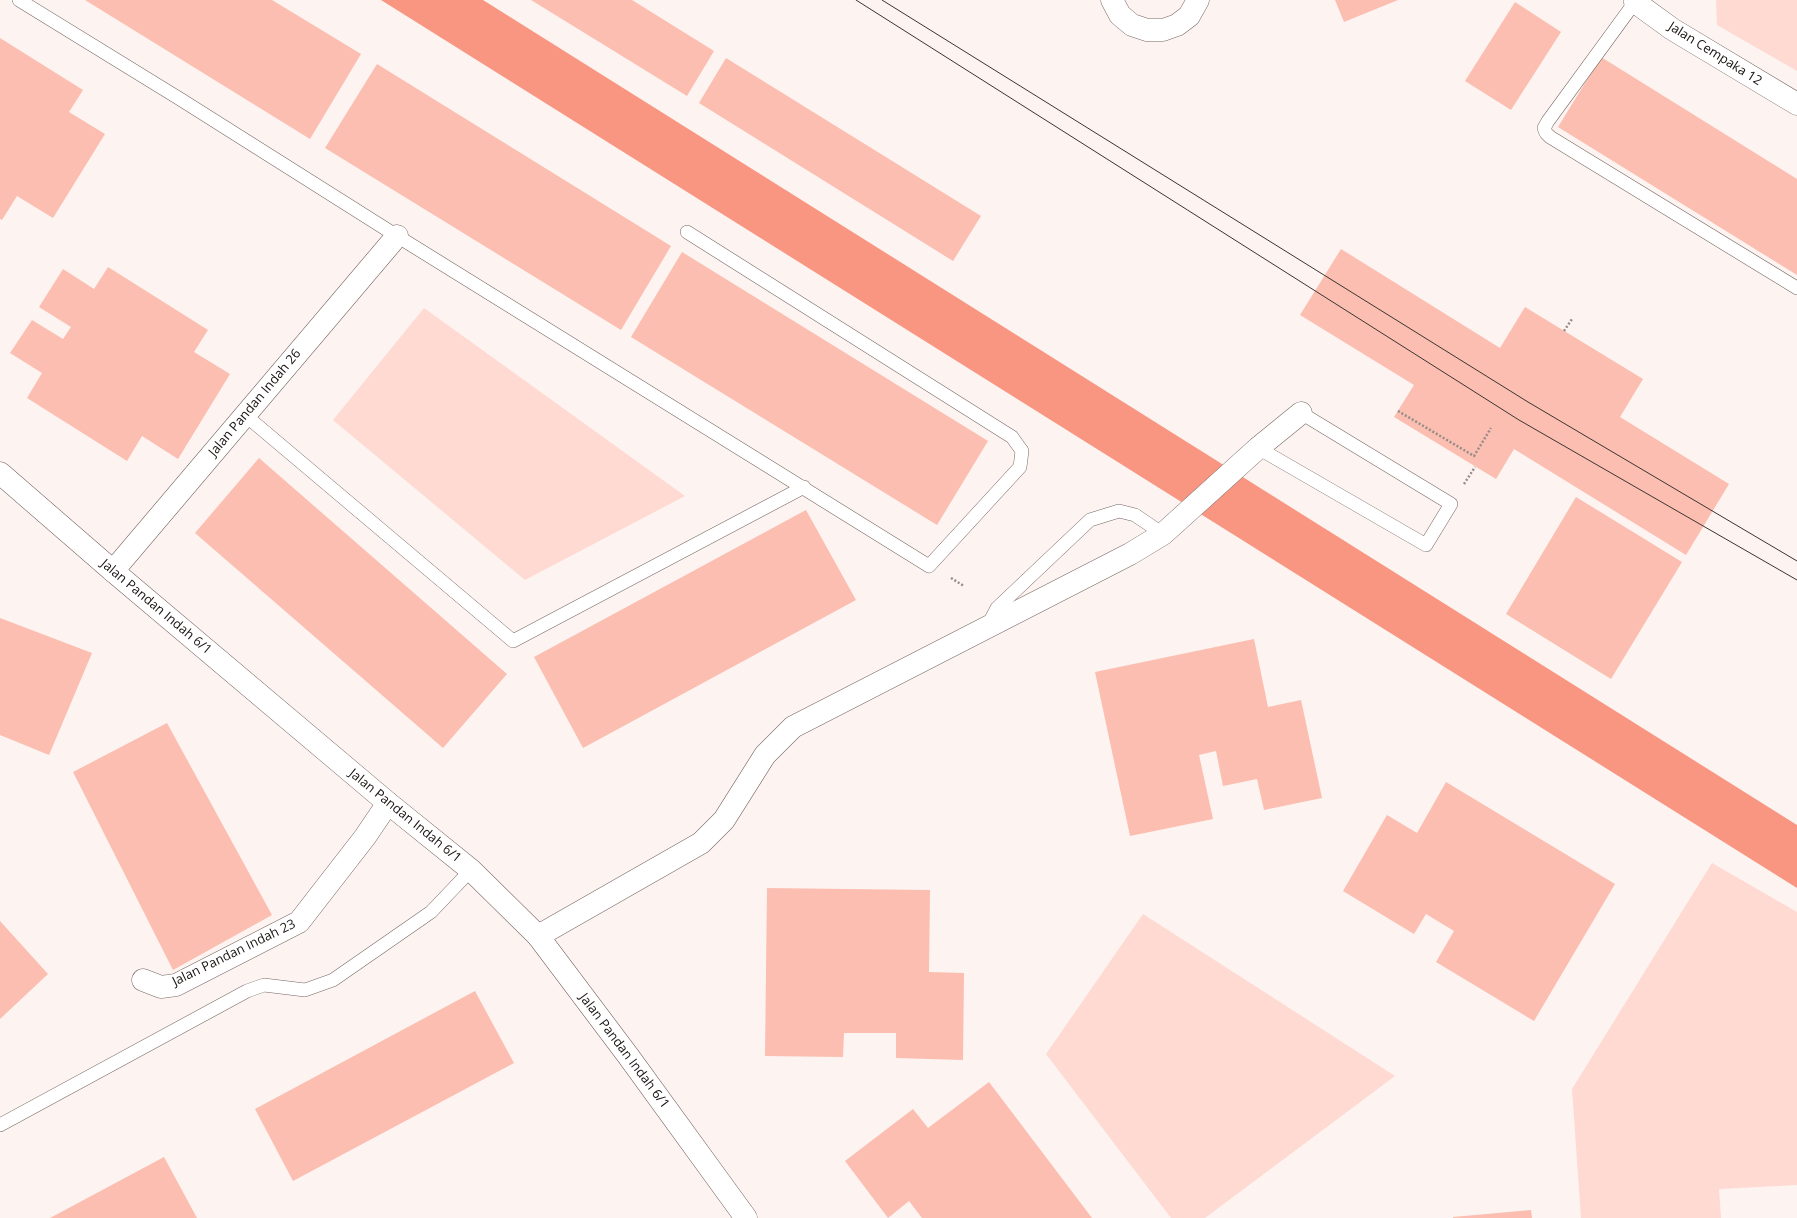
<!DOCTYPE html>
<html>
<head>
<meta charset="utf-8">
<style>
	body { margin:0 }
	canvas { display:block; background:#fdf3f0 }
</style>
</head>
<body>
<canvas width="1797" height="1218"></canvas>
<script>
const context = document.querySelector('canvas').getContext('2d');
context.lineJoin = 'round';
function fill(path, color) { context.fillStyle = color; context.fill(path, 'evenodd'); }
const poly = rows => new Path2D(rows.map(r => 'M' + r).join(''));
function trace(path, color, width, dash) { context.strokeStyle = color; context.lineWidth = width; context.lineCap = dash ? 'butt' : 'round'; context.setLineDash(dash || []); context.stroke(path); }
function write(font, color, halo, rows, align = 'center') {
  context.font = font + ' "Open Sans",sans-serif'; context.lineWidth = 3; context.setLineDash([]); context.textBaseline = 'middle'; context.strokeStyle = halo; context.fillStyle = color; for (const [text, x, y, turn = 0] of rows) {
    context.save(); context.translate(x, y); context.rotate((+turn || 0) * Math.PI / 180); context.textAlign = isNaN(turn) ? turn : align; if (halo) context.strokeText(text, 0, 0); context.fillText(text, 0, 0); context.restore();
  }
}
const green = poly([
	[1716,0,1797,0,1797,71,1717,25],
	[424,308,685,496,525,580,333,420],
	[1712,863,1797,912,1797,1185,1719,1189,1721,1218,1581,1218,1572,1089],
	[1143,914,1395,1076,1205,1218,1171,1218,1046,1054]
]);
const water = poly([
	[381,0,483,0,1797,825,1797,888]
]);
const building = poly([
	[85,0,272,0,361,54,310,139],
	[531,0,632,0,714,51,687,96],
	[1335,0,1398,0,1344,22],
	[1515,2,1561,32,1511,110,1465,81],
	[0,38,83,90,69,112,105,134,53,218,17,196,2,220,0,219],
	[1601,57,1797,179,1797,275,1558,127],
	[726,58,981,216,953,261,699,103],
	[377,64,671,246,621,330,325,148],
	[1341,249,1500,348,1525,307,1643,379,1620,417,1729,484,1686,555,1514,449,1496,479,1394,417,1414,385,1300,315],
	[682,252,988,441,937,525,631,337],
	[108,267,208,330,194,352,230,374,178,459,142,436,127,461,27,398,42,373,10,353,32,320,63,339,71,327,39,307,63,269,94,289],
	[259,458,507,674,443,748,195,533],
	[1576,497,1682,562,1611,679,1506,614],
	[806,510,856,600,583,748,534,657],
	[0,618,92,653,49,755,0,735],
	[1254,639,1268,707,1301,700,1322,798,1264,810,1257,779,1223,786,1216,751,1199,755,1213,819,1130,836,1095,672],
	[167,723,272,915,173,970,73,772],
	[1446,782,1615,884,1534,1021,1436,962,1454,931,1426,914,1414,934,1343,891,1387,815,1417,833],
	[767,888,930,890,929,972,964,973,963,1060,896,1058,896,1033,844,1033,843,1057,765,1056],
	[0,921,48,974,0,1019],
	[475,991,514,1063,293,1181,255,1109],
	[989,1082,1092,1218,922,1218,909,1201,888,1218,845,1161,913,1109,928,1128],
	[164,1157,197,1218,50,1218],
	[1531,1210,1532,1218,1453,1218,1453,1217]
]);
const path = poly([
	[1564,331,1572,319],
	[1398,411,1474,456,1491,428],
	[1464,484,1475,467],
	[951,578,964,586]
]);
const service = poly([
	[19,0,180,99,397,236,929,566,1020,467,1022,451,1012,437,687,232],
	[1631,0,1635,2,1548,121,1544,128,1546,133,1550,137,1797,288],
	[245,415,513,641,804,487],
	[1258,448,1426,545,1451,504,1301,413],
	[988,625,997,608,1090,520,1119,511,1135,515,1163,534],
	[0,1125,247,991,264,985,305,990,333,980,431,912,471,870]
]);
const minor = poly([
	[1112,0,1120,15,1132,25,1147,30,1163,30,1177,25,1189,16,1198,0],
	[1637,0,1635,2,1672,29,1797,104],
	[113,571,397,236],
	[538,936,701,843,724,820,765,755,793,727,1130,554,1163,534,1258,448,1301,413],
	[143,980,161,987,176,985,299,922,365,837,388,803]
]);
const tertiary = poly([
	[0,473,113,571,388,803,471,870,538,936,629,1057,746,1218]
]);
const tram = poly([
	[856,0,1519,420,1797,580],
	[882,0,1528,402,1797,561]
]);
const streetNames = [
	["Jalan Cempaka 12",1715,54,32],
	["Jalan Pandan Indah 26",255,403,-50],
	["Jalan Pandan Indah 6/1",156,607,40],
	["Jalan Pandan Indah 6/1",405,816,39],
	["Jalan Pandan Indah 23",234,953,-26],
	["Jalan Pandan Indah 6/1",624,1051,53]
];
fill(green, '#ffdad2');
fill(water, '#f99682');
fill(building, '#fcbeb1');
trace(service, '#776865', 14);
trace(minor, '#776865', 23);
trace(tertiary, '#776865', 23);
trace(path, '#938c89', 2.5, [2, 2]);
trace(service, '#fff', 13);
trace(minor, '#fff', 22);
trace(tertiary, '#fff', 22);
trace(tram, '#3b3533', 1);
write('13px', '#171210', '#fff', streetNames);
</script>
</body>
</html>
